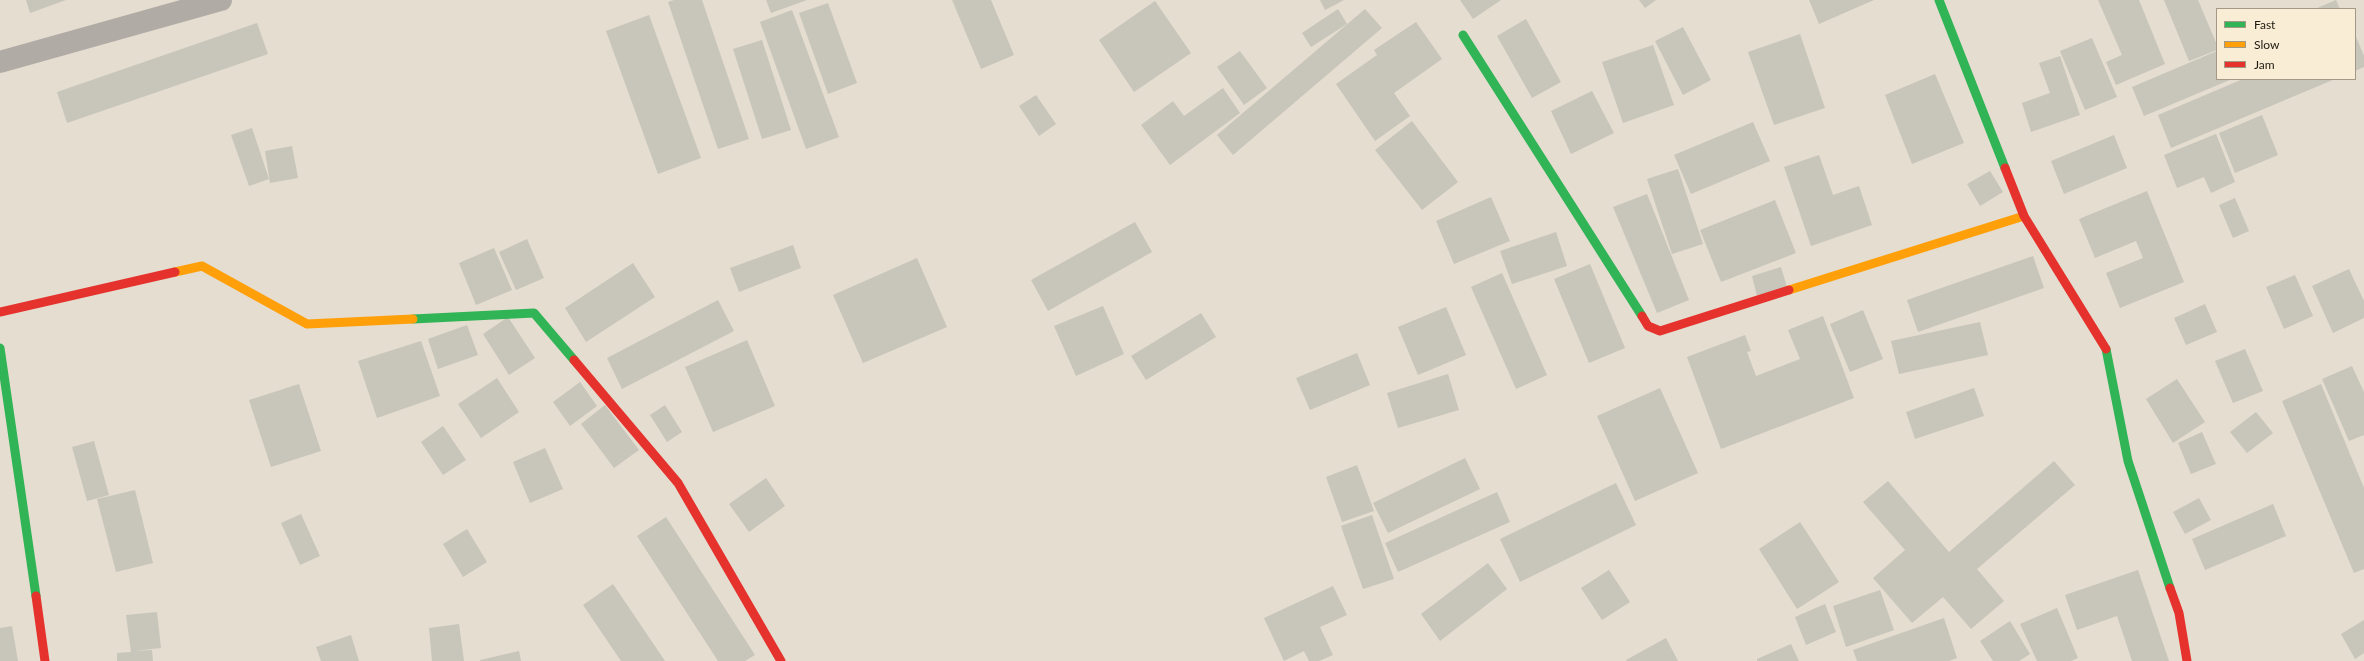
<!DOCTYPE html>
<html>
<head>
<meta charset="utf-8">
<style>
	body { margin:0 }
	#map { position:relative; width:2364px; height:661px; overflow:hidden; background:#e4ddd0; font-family:Lato,sans-serif }
	canvas { display:block }
	.legend { position:absolute; left:2216px; top:8px; width:140px; height:72px; box-sizing:border-box; background:#faedd5; border:1px solid #a29987; margin:0; padding:5px 7px; list-style:none; font-size:12px; color:#1e1a11 }
	.legend li { display:flex; align-items:center; gap:8px; height:20px }
	.legend b { width:20px; border:1px solid #a29987 }
</style>
</head>
<body>
<div id="map">
<canvas width="2364" height="661"></canvas>
<ul class="legend">
<li><b style="height:5px;background:#30b455"></b>Fast</li>
<li><b style="height:5px;background:#ff9f0a"></b>Slow</li>
<li><b style="height:5px;background:#e5322d"></b>Jam</li>
</ul>
</div>
<script>
const context = document.querySelector('canvas').getContext('2d');
context.lineJoin = 'round';
function fill(path, color) { context.fillStyle = color; context.fill(path, 'evenodd'); }
const poly = rows => new Path2D(rows.map(r => 'M' + r).join(''));
function trace(path, color, width, dash) { context.strokeStyle = color; context.lineWidth = width; context.lineCap = dash ? 'butt' : 'round'; context.setLineDash(dash || []); context.stroke(path); }
const building = poly([
	[26,0,66,0,30,13],
	[674,0,702,0,749,139,718,149,668,2],
	[766,0,807,0,771,13],
	[952,0,991,0,1014,55,981,69],
	[1320,0,1344,0,1325,10],
	[1460,0,1501,0,1473,19],
	[1639,0,1656,0,1645,8],
	[1809,0,1874,0,1819,24],
	[2098,0,2139,0,2165,64,2116,85,2106,62,2122,55],
	[2164,0,2198,0,2217,45,2217,50,2189,61],
	[2336,0,2340,9,2315,9],
	[1155,1,1191,53,1134,92,1099,40],
	[828,3,857,83,828,94,799,13],
	[1338,9,1347,24,1311,47,1302,33],
	[1365,9,1382,28,1233,155,1217,135],
	[792,10,839,137,806,149,760,22],
	[649,15,701,158,658,174,606,31],
	[1526,19,1561,82,1532,98,1497,36],
	[1416,22,1442,59,1394,93,1410,116,1375,141,1336,84,1377,55,1374,50],
	[257,23,268,54,67,123,57,92],
	[1683,27,1711,80,1683,95,1655,41],
	[1800,34,1825,108,1774,125,1748,52],
	[2355,34,2364,56,2364,67,2355,71],
	[2092,38,2117,97,2085,110,2060,51],
	[762,40,791,130,762,139,733,49],
	[1653,45,1674,105,1623,123,1602,62],
	[1240,51,1267,88,1244,105,1217,67],
	[2217,51,2217,79,2232,79,2144,116,2132,87],
	[2060,56,2080,115,2031,132,2022,103,2050,93,2039,63],
	[1935,74,1964,143,1912,164,1885,95],
	[2243,79,2335,79,2171,148,2158,115],
	[1223,88,1240,113,1170,165,1141,125,1173,101,1184,116],
	[1592,91,1614,133,1571,154,1551,111],
	[1036,95,1056,124,1039,136,1019,106],
	[2262,115,2278,155,2235,173,2219,133],
	[1412,121,1458,182,1422,210,1375,150],
	[1753,122,1770,161,1691,194,1674,155],
	[252,128,269,179,249,186,231,135],
	[2216,134,2235,182,2211,193,2204,177,2177,188,2164,155],
	[2114,135,2127,168,2064,194,2051,161],
	[292,146,298,178,270,183,265,151],
	[1819,155,1833,195,1859,186,1872,225,1811,246,1784,167],
	[1678,169,1703,244,1672,254,1647,179],
	[1990,171,2003,192,1980,206,1967,184],
	[2147,191,2184,282,2120,308,2106,273,2143,258,2136,241,2095,258,2079,219],
	[1647,194,1689,300,1657,313,1613,207],
	[1491,197,1510,241,1454,264,1436,221],
	[2235,198,2249,231,2233,238,2219,205],
	[1775,200,1796,253,1721,282,1700,230],
	[1135,222,1152,252,1048,311,1031,280],
	[1556,232,1567,266,1512,284,1500,251],
	[527,239,544,278,516,290,499,252],
	[793,245,801,268,739,292,730,268],
	[494,248,512,290,476,305,459,263],
	[2033,256,2044,288,1918,332,1907,300],
	[917,258,947,327,863,363,833,295],
	[633,263,655,297,586,342,565,308],
	[1590,264,1625,348,1589,363,1554,279],
	[1781,267,1787,287,1757,296,1752,276],
	[2349,269,2364,301,2364,318,2333,333,2312,286],
	[1502,273,1547,375,1516,389,1471,287],
	[2295,275,2313,316,2284,329,2266,287],
	[718,300,734,331,622,389,607,358],
	[2205,304,2217,332,2186,345,2174,318],
	[1103,306,1124,354,1076,376,1054,326],
	[1446,307,1466,355,1418,375,1398,327],
	[1863,310,1883,359,1850,372,1830,324],
	[1201,313,1216,337,1146,380,1131,356],
	[1823,316,1854,398,1721,449,1687,357,1745,335,1751,351,1747,352,1756,376,1800,359,1788,330],
	[508,317,535,358,509,375,483,334],
	[1980,322,1988,355,1899,374,1891,341],
	[467,325,478,355,438,369,428,339],
	[747,340,775,406,713,432,685,367],
	[421,341,440,396,377,418,358,361],
	[2245,349,2263,391,2233,403,2215,361],
	[1357,353,1370,385,1310,410,1296,378],
	[2352,366,2364,392,2364,435,2349,441,2322,379],
	[1448,374,1459,410,1398,428,1387,393],
	[497,378,519,412,481,438,458,404],
	[2177,379,2205,422,2173,443,2146,399],
	[580,382,597,406,570,426,553,402],
	[299,384,321,451,271,467,249,400],
	[2321,384,2364,488,2364,569,2354,573,2282,401],
	[1660,388,1698,473,1635,501,1597,416],
	[1974,388,1984,416,1915,439,1906,412],
	[605,405,639,450,614,468,581,424],
	[665,405,682,432,667,442,650,415],
	[2256,412,2273,433,2247,453,2230,432],
	[443,426,466,460,443,475,421,442],
	[2202,432,2216,464,2191,474,2178,443],
	[94,441,109,495,87,501,72,447],
	[545,448,563,489,530,503,513,462],
	[1465,458,1480,489,1388,533,1373,503],
	[2054,461,2075,485,1977,569,2004,601,1971,629,1943,597,1912,623,1873,578,1905,550,1863,502,1888,481,1949,552],
	[1357,465,1374,511,1342,522,1326,477],
	[766,478,785,506,749,532,729,504],
	[1616,483,1636,525,1520,582,1500,539],
	[135,490,153,563,116,572,97,499],
	[1497,492,1510,522,1398,572,1385,543],
	[2199,498,2211,520,2185,534,2173,512],
	[2273,504,2286,536,2205,570,2192,539],
	[301,514,320,556,300,565,281,523],
	[1372,515,1394,579,1363,589,1341,526],
	[666,517,755,655,745,661,718,661,637,536],
	[1800,522,1839,582,1797,609,1759,549],
	[467,529,487,562,463,577,443,544],
	[1488,563,1507,589,1440,641,1421,614],
	[1609,570,1630,602,1602,620,1581,588],
	[2138,570,2169,661,2132,661,2117,616,2077,630,2065,595],
	[613,584,665,661,621,661,583,605],
	[1333,586,1347,615,1320,627,1333,655,1319,661,1309,661,1304,651,1284,661,1264,618],
	[1880,590,1894,630,1846,647,1833,606],
	[1825,604,1836,632,1806,645,1795,617],
	[2057,608,2078,658,2071,661,2037,661,2020,624],
	[157,612,161,648,134,651,152,650,153,661,117,661,117,653,131,652,126,615],
	[1944,618,1957,658,1949,661,1857,661,1853,650],
	[2364,620,2364,653,2355,659,2341,634],
	[2010,621,2030,654,2019,661,1993,661,1980,641],
	[459,624,464,661,432,661,429,628],
	[12,626,18,661,0,661,0,628],
	[351,635,359,661,321,661,316,647],
	[1666,638,1678,661,1627,661,1626,660],
	[1791,644,1799,661,1757,661,1757,659],
	[519,651,521,661,480,661,480,660]
]);
const street = poly([
	[0,62,221,0]
]);
const fast = poly([
	[1939,0,2005,168],
	[1463,35,1642,316],
	[413,319,534,313,574,360],
	[0,348,36,596],
	[2106,349,2128,461,2170,588]
]);
const slow = poly([
	[175,272,202,266,307,324,413,319],
	[1789,290,2024,216]
]);
const jam = poly([
	[2005,168,2024,216,2106,349],
	[0,312,175,272],
	[1642,316,1648,326,1660,331,1789,290],
	[574,360,678,483,781,661],
	[2170,588,2179,613,2187,661],
	[36,596,45,661]
]);
fill(building, '#c8c5ba');
trace(street, '#b1aba6', 22);
trace(fast, '#30b455', 9);
trace(slow, '#ff9f0a', 9);
trace(jam, '#e5322d', 9);
</script>
</body>
</html>
